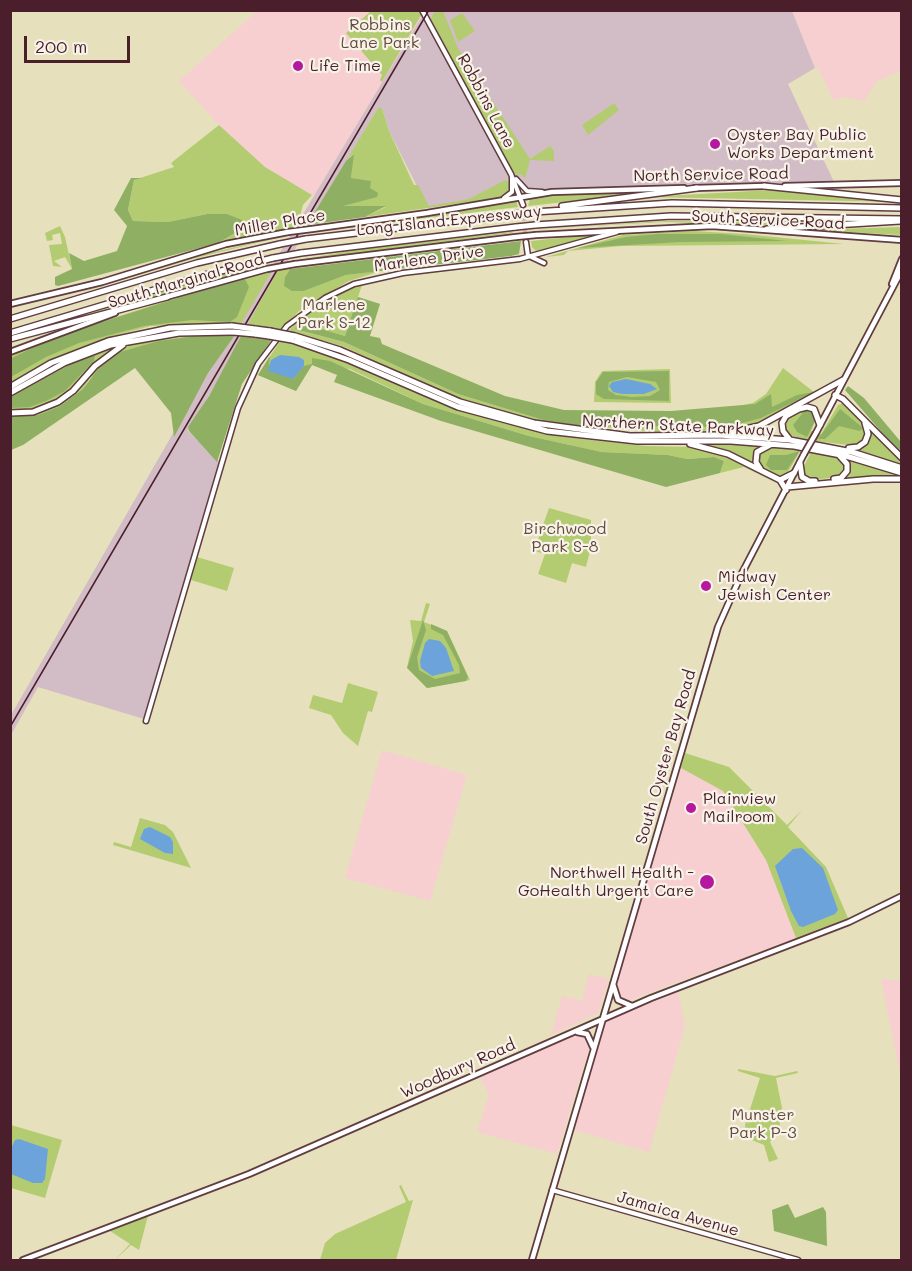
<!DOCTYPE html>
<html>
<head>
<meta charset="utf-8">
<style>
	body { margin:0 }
	#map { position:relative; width:912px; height:1271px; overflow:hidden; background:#e6e0bc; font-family:Mali,sans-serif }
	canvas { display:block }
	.frame { position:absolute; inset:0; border:12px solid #4a1f2b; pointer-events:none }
	.scale { position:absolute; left:24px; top:36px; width:106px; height:27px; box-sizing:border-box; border:3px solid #4a1f2b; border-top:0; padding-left:8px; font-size:18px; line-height:21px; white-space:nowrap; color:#4a1f2b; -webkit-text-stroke:4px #f7f3e8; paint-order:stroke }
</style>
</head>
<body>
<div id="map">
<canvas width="912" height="1271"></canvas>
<div class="frame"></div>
<div class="scale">200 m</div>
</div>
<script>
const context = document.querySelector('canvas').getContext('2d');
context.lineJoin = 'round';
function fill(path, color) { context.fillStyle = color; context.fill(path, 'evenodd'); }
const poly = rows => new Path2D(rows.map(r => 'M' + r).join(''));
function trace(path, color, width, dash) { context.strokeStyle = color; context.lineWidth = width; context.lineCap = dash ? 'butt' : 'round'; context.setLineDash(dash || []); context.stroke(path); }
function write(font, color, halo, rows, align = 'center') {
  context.font = font + ' Mali,sans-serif'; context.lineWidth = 4.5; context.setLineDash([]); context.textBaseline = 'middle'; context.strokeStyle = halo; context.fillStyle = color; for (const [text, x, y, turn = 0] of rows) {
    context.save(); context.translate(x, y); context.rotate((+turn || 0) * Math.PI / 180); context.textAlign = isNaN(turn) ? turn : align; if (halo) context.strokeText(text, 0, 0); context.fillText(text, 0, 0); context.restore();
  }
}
const built = poly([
	[422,10,424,13,316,197,265,167,219,125,179,81,257,11],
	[792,11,900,11,901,71,877,81,864,101,844,97,833,100,818,67,815,68],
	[382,750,467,775,430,901,345,878],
	[681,768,723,791,766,860,796,938,627,1001,622,1000,615,991,618,978],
	[589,974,609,979,598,1013,551,1035,562,996,582,1001],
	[881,979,901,981,901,1078],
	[678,992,685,1026,649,1152,574,1130,606,1020],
	[578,1033,587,1036,590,1045,557,1154,477,1132,489,1095,480,1077]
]);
const industrial = poly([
	[427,11,792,11,815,68,788,84,834,182,543,193,523,189,509,172,511,186,508,195,428,208,389,131,382,108,378,108,188,431,220,462,144,719,38,687,11,735,11,715,210,369,422,16,425,22,427,19,491,135]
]);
const green = poly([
	[422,10,423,12,382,82,380,80,382,75,346,33,371,11],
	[435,11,443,11,458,48,530,159,550,146,554,151,554,161,530,160,525,179,522,175,511,174,429,22],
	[462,13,475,31,458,42,450,20],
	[614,103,619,110,588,135,582,125],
	[378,108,382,108,389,131,414,185,418,185,429,206,469,199,505,180,511,183,511,193,504,197,365,217,386,207,342,206,351,178,353,154,346,161],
	[219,125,265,167,312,195,303,205,297,227,218,243,242,229,227,214,207,214,168,222,133,221,128,210,134,180,174,167,171,163],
	[771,190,805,190,901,202,647,197],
	[645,191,647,193,528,206,530,198,555,195],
	[516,200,518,207,305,233,306,232],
	[665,221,758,222,818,224,758,225,664,222,537,229],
	[60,226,65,237,72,269,65,257,54,261,62,267,53,266,49,245,62,244,60,233,52,235,53,240,47,241,45,233],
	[901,227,901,235,807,230,838,229],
	[694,231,745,234,844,244,621,246,568,251,564,255,546,257,623,235],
	[512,232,513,233,293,261,354,250],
	[289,235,196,258,78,293,196,256],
	[590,235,592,238,587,240,536,251,532,247,531,241],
	[270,264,140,302,49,326,200,280],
	[290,269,285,277,304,291,346,275,384,270,349,281,299,311,281,330,248,324,278,270],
	[272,271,241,324,151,326,113,336,53,359,11,383,11,354,43,340,45,342,52,338,190,293],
	[363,282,358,297,380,304,347,330,345,336,298,322,295,329,344,342,458,394,543,420,728,427,734,407,753,403,766,394,783,368,814,392,834,382,760,423,741,430,657,432,543,422,478,405,435,389,345,347,288,331,298,322,294,321,325,298],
	[210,333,234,335,209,334,91,377,83,389,60,406,38,415,11,416,37,413,55,406,68,398,99,365,130,345],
	[280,341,298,344,360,366,453,408,494,421,558,436,590,440,647,446,698,447,726,455,781,483,781,485,744,467,720,473,724,461,714,457,687,459,668,455,602,452,529,436,423,404,350,369,312,365,296,391,258,375],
	[115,347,59,399,31,410,11,410,10,396,26,385,71,362],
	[670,369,671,403,594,402,595,382,602,371],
	[844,403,864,423,866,435,862,443,856,446,807,440,790,435,785,430,787,417,803,408,816,419,811,431,821,434,838,405],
	[870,429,901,459,901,465,858,451],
	[749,443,761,445,755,452,758,468,704,444],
	[768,447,792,447,839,458,845,465,845,470,840,477,811,480,804,476,803,468,810,454,800,451,787,474,780,477,758,464,758,454],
	[849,459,893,473,900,476,840,480,845,476],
	[549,508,591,520,591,547,586,567,572,563,566,583,538,574,545,554,534,551],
	[197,557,234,568,227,591,191,580],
	[426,603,430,604,424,622,447,631,470,680,427,688,407,667,413,641,410,620,421,621],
	[348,683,378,692,372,712,368,711,358,746,343,733,331,715,309,708,313,695,342,703],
	[685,753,729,767,787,825,802,810,788,827,826,867,848,918,796,938,766,860,723,791,681,768],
	[140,818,165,825,173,832,191,868,113,845,114,842,131,847],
	[738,1069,775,1076,797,1071,798,1073,776,1078,782,1108,779,1131,770,1142,778,1159,769,1162,764,1145,747,1138,745,1125,760,1078,738,1071],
	[11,1125,62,1140,45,1198,11,1188],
	[401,1185,409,1201,413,1200,396,1260,320,1260,325,1243,335,1234,406,1202,399,1186],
	[149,1212,139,1250,131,1245,115,1260,130,1244,107,1229]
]);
const forest = poly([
	[354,154,351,178,371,181,370,188,378,193,377,197,343,206,386,206,365,217,307,225,346,161],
	[131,178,142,178,134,180,128,210,133,221,168,222,207,214,227,214,242,220,242,229,218,243,58,286,55,285,55,277,72,269,69,253,84,261,117,251,127,226,114,210],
	[657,234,721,234,787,241,680,242,578,248,626,237],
	[521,241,519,254,511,256,346,275,304,291,292,291,284,286,285,277,290,269],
	[244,277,249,287,237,317,230,322,192,320,144,326,79,343,46,357,11,377,10,359,52,338],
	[358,297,380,304,370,336,380,338,382,344,505,396,564,410,671,411,755,404,771,394,772,407,797,395,814,392,761,418,728,427,584,426,543,420,458,394,344,342,295,329,298,322,345,336],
	[209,334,235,335,208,373,174,437,171,413,135,368,23,445,11,450,11,416,38,415,60,406,83,389,101,365,120,352,159,341],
	[241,336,272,339,242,384,217,462,189,431,188,427,209,396],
	[95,355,94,361,65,391,46,401,30,407,11,408,11,397,73,363],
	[270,356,269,365,293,379,304,366,312,364,312,358,330,361,423,404,529,436,602,452,668,455,687,459,714,457,724,461,720,473,666,487,441,421,334,382,337,375,312,365,296,391,258,375],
	[669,371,669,401,604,399,596,394,596,382,603,372],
	[627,377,656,382,660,390,650,396,632,397,616,395,608,390,609,382],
	[848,386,864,398,901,442,901,451,891,443,845,390],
	[806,409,812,409,816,419,807,437,797,432,793,425],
	[840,409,863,428,860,431,839,426,825,439,818,439],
	[800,451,787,470,771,470,766,465,770,455,786,455],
	[423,620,426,630,417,657,419,670,435,679,460,673,459,665,443,635,431,629,431,624,447,631,468,677,466,681,427,688,407,668],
	[788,1204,795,1218,823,1207,826,1212,827,1246,774,1231,772,1210]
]);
const water = poly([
	[280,355,299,357,304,360,304,366,293,379,268,371,271,360],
	[626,379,650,384,657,389,644,394,622,394,613,392,609,386,612,382],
	[429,639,440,641,446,648,454,671,432,676,421,668,420,661,425,643],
	[150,827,170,837,173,842,173,854,165,853,140,839,144,829],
	[802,848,823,868,838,910,835,914,803,927,799,926,791,911,775,866,793,849],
	[19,1139,48,1149,45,1179,42,1183,33,1183,11,1174,11,1149,15,1140]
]);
const minorTunnel = poly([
	[523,205,526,242]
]);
const minor = poly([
	[422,10,511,174,523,205],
	[516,179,527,191,542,192],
	[504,198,512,192,512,178],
	[526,242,528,256],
	[529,256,544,263],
	[146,721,238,408,258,364,287,326,325,298,354,284,403,273,520,259,617,232],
	[552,1190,798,1260]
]);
const major = poly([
	[785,186,902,183],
	[695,188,765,186],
	[312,229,427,213,552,192,684,188],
	[536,235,712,226,902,240],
	[295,264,516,237],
	[892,284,902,259],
	[166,297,267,269],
	[10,304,102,282,226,244,288,232],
	[10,352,115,313],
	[816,433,902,270],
	[613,984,618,1000,632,1006],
	[577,1032,587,1034,593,1047],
	[23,1260,249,1174,651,998,849,922,902,896],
	[532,1260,718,627,742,573,804,454]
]);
const highway = poly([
	[764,186,902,200],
	[562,206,697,188],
	[534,212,672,203,902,208],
	[535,225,671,216,902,219],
	[767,229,900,221],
	[306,239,515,214],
	[301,253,516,227],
	[10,319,197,263,280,244],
	[255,329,270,331],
	[10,333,201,276,273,258],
	[255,334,269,336],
	[295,336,340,350,460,402,534,423,630,436,719,435,790,440,852,452,902,468],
	[10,339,167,297],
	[292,340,349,360,458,407,547,431,637,441,731,441,794,446,846,456,902,473],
	[10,387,51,363,108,341,170,328,232,326],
	[10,393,64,363,111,345,179,333,233,332],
	[835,395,843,399,902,458],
	[10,413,33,412,58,402,73,391,95,366,123,345],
	[728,433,759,426,843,380],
	[790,440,783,431,782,423,786,416,799,409,807,407,814,409,820,425],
	[690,444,728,454,780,480,786,490],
	[849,448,858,447,865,442,868,434,865,423],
	[800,463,802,477,809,481,815,481],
	[761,470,756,462,757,452,770,445],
	[834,479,841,478,847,471,847,464,839,455],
	[780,480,794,473],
	[787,487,873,479,902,479]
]);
const rail = poly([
	[10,727,429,10]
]);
const majorBridge = poly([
	[288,232,312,229],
	[516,237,536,235],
	[267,269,295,264],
	[804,454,816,433]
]);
const highwayBridge = poly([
	[515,214,534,212],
	[516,227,535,225],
	[280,244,306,239],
	[273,258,301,253],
	[232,326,255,329],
	[270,331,295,336],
	[233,332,255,334],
	[269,336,292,340]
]);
const markers = [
	[298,66,6,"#b5179e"],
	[715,144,6,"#b5179e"],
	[706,586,6,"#b5179e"],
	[691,808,6,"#b5179e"],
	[707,882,8,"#b5179e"]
];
const parkNames = [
	["Robbins",380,25],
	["Lane Park",380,43],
	["Marlene",334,305],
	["Park S-12",334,323],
	["Birchwood",565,529],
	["Park S-8",565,547],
	["Munster",763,1115],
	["Park P-3",763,1133]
];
const poiNames = [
	["Life Time",310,66],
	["Oyster Bay Public",727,135],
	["Works Department",727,153],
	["Midway",718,577],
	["Jewish Center",718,595],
	["Plainview",703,799],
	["Mailroom",703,817],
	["Northwell Health -",694,873,"right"],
	["GoHealth Urgent Care",694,891,"right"]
];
const streetNames = [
	["Robbins Lane",486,101,62],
	["North Service Road",711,175,-1],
	["South Service Road",768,220,3],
	["Long Island Expressway",449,221,-6],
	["Miller Place",280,223,-10],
	["Marlene Drive",429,259,-8],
	["South Marginal Road",186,281,-16],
	["Northern State Parkway",678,426,3],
	["South Oyster Bay Road",666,757,-74],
	["Woodbury Road",458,1069,-24],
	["Jamaica Avenue",678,1214,16]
];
fill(built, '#f7cfd1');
fill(industrial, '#d2bdc6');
fill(green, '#b4cc71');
fill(forest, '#8fb063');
fill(water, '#6ca3da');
trace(minorTunnel, '#c7b99f', 4, [4, 2]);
trace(minor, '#613c41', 7);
trace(major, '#613c41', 8);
trace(highway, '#613c41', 8);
trace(minor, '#fff', 4);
trace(major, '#fff', 4.5);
trace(highway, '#fff', 5);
trace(rail, '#4a1f2b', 1.5);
trace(majorBridge, '#613c41', 8, []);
trace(highwayBridge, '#613c41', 8, []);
trace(majorBridge, '#fff', 4.5);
trace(highwayBridge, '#fff', 5);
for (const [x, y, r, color] of markers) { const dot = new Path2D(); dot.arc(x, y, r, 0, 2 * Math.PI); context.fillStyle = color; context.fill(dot); trace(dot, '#f7f3e8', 2); }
write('16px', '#644a3c', '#f7f3e8', parkNames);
write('16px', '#4a1f2b', '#f7f3e8', poiNames, 'left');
write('16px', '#4a1f2b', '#f7f3e8', streetNames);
</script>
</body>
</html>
